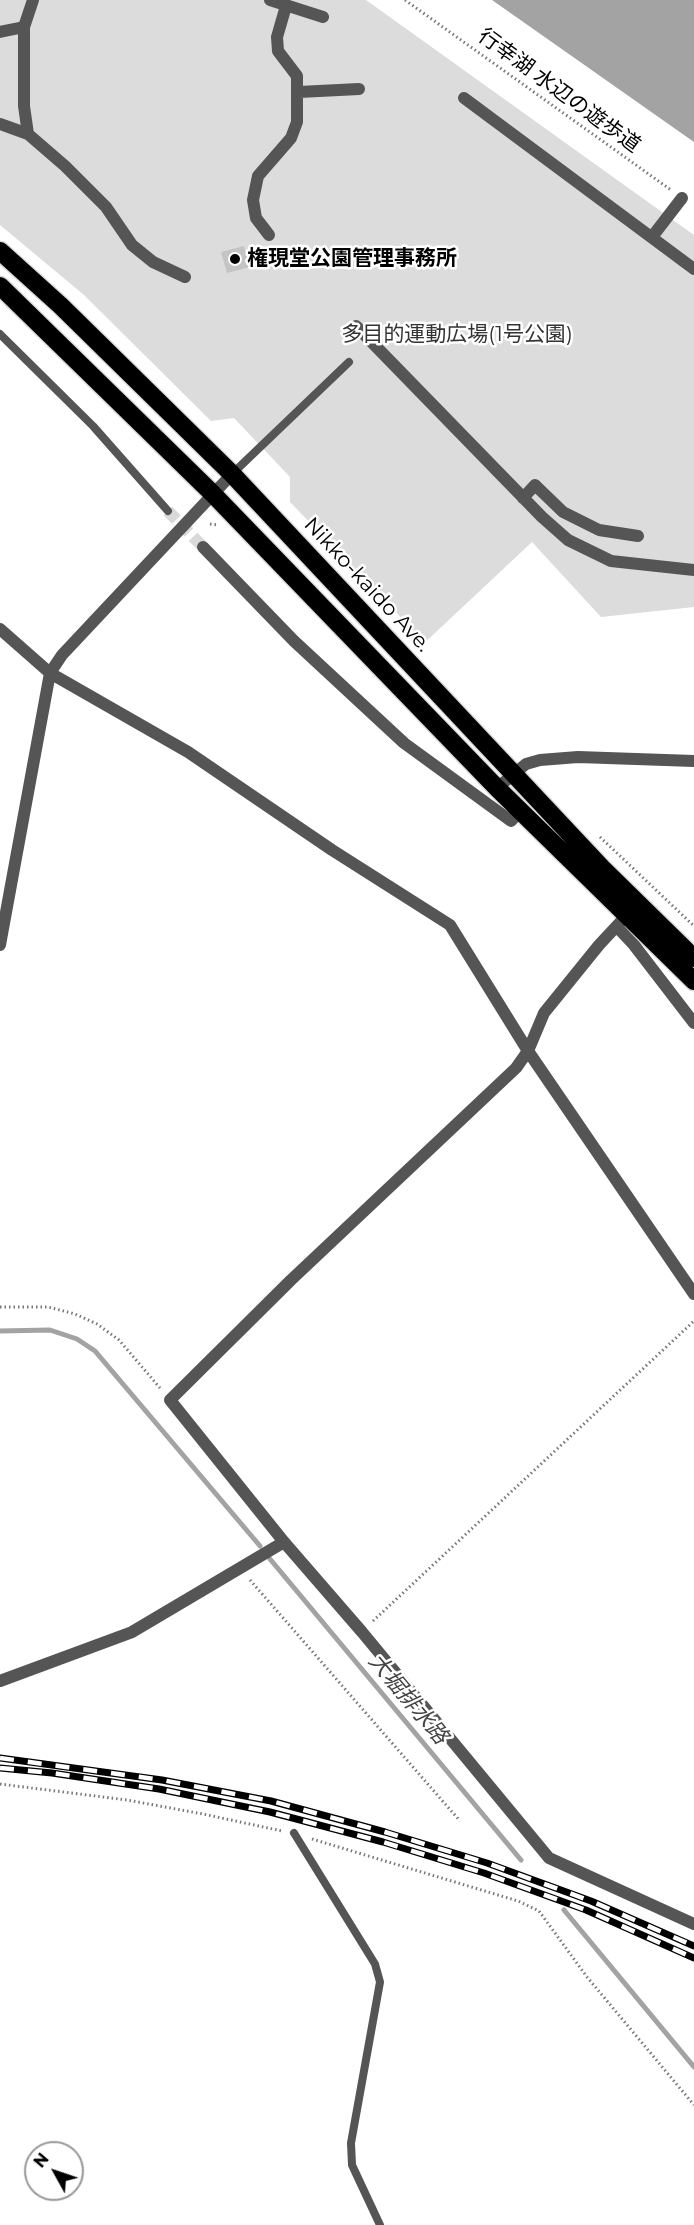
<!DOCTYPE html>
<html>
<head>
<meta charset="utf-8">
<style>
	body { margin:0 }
	#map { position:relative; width:694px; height:2225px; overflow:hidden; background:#fff; font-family:Montserrat,sans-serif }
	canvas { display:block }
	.north { position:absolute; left:24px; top:2141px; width:60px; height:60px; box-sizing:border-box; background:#fff; border:2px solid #999; border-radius:50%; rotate:310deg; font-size:16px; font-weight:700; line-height:24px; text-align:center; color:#000 }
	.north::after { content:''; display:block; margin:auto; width:21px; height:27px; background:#000; clip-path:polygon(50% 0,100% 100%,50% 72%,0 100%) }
</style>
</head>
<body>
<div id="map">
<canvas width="694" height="2225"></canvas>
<div class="north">N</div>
</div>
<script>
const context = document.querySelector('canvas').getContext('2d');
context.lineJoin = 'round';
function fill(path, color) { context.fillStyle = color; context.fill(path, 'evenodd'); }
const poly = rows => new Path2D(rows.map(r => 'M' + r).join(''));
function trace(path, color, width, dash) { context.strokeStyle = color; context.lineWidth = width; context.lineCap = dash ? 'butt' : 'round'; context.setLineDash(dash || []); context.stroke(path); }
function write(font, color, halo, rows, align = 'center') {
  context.font = font + ' Montserrat,"Noto Sans JP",sans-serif'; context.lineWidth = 5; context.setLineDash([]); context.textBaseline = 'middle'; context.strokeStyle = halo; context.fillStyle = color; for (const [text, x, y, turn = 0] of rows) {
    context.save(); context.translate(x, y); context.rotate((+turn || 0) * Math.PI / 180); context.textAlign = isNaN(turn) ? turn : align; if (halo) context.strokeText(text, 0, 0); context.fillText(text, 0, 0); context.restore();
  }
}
const green = poly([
	[0,0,366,0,694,235,694,607,601,617,532,542,420,647,411,641,415,632,290,502,290,477,234,418,211,421,84,295,0,225]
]);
const water = poly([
	[492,0,694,0,694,142]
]);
const stream = poly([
	[0,1331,50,1330,77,1339,95,1351,260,1546],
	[270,1559,521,1860],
	[564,1910,694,2067]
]);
const building = poly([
	[244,246,250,267,227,273,221,252]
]);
const streetTunnel = poly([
	[168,511,203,547]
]);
const path = poly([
	[405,0,671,190],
	[210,524,219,525],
	[600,837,694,926],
	[0,1307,48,1307,75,1314,97,1324,119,1340,160,1388],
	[250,1580,460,1821],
	[373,1621,694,1321],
	[0,1784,127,1800,203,1814,282,1831],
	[312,1839,518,1901,539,1911,587,1977,694,2105]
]);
const lane = poly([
	[0,334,93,426,168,511],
	[232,474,349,362],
	[294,1833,375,1964,380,1982,351,2143,352,2165,380,2225]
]);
const street = poly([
	[33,0,24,27,24,106,28,134,65,166,106,207,132,245,153,262,185,277],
	[270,0,323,17],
	[0,32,24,27],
	[299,92,359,89],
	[464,98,694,269],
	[0,124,28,134],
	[269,235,256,218,253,200,258,176,291,138,297,122,297,76,278,51,277,37,286,6],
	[652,237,682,198],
	[356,326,542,517,568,540,611,561,694,570],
	[523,498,535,485,563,512,599,530,638,536],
	[203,547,294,641,404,743,511,821,520,811],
	[0,629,50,673,188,752,332,850,450,925,528,1051,694,1294],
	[497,788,526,764,540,760,578,757,694,761],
	[627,915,599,945,544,1013,528,1051,516,1068,291,1280,170,1400,284,1542,362,1632,549,1858,694,1924],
	[617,927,634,945,694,1023],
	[0,945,50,673,62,655,232,474],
	[0,1681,132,1632,284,1542]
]);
const highway = poly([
	[0,251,61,306,232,474,602,868,694,958],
	[0,286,213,494,497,788,694,981]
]);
const rail = poly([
	[0,1758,162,1780,271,1801,385,1832,487,1863,591,1901,694,1946],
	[0,1768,52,1773,159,1789,270,1812,383,1842,484,1873,586,1910,694,1958]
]);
const markers = [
	[235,259,6,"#000"]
];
const streetNames = [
	["行幸湖 水辺の遊歩道",559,91,36],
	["Nikko-kaido Ave.",367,585,47]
];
const poiNames = [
	["権現堂公園管理事務所",247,259]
];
const parkNames = [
	["多目的運動広場(1号公園)",457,335]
];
const waterNames = [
	["大堀排水路",408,1699,50]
];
fill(green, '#dcdcdc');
fill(water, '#a3a3a3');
trace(stream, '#a3a3a3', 5);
fill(building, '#c4c4c4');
trace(streetTunnel, '#d9d9d9', 12, [12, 6]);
trace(highway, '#dbdbdb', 21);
trace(path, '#777', 3, [1.5, 3]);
trace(lane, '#555', 8);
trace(street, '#555', 12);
trace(highway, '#000', 18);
trace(rail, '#000', 7);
trace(rail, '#fff', 4.5, [14]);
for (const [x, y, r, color] of markers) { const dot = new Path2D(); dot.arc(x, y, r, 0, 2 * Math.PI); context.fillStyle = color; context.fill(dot); trace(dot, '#fff', 2); }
write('21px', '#000', '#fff', streetNames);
write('bold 21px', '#000', '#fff', poiNames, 'left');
write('21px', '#333', '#fff', parkNames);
write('italic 22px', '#444', '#fff', waterNames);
</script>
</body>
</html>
